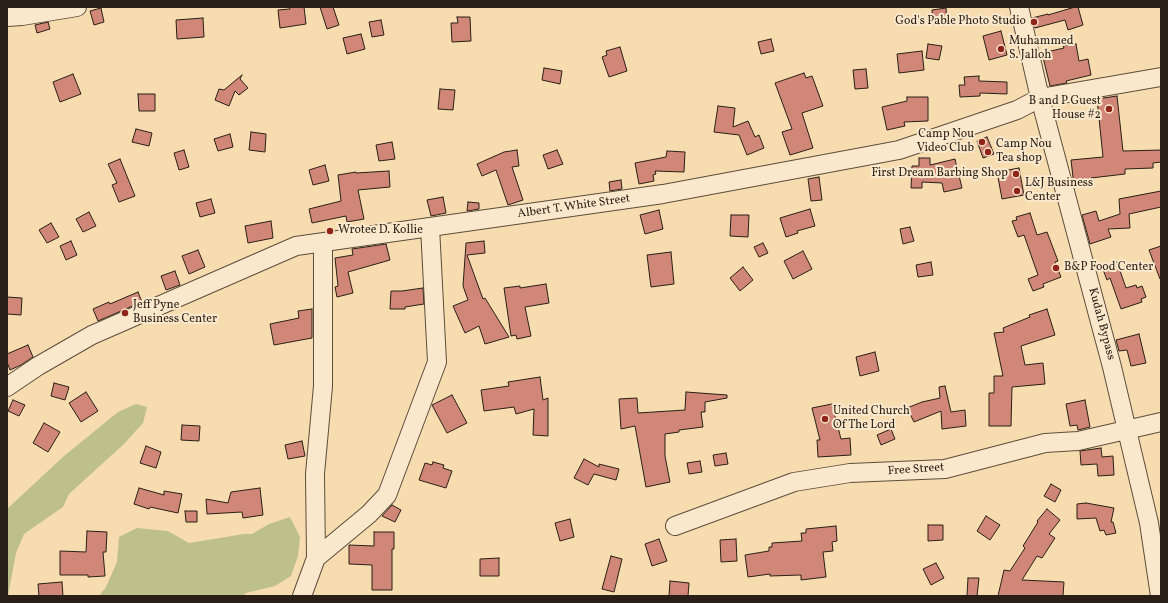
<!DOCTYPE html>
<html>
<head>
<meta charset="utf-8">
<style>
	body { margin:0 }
	#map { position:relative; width:1168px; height:603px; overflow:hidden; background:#f7dcb0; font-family:Vollkorn,serif }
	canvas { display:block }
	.frame { position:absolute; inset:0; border:8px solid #291f16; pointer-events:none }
</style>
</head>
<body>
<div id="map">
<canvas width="1168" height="603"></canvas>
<div class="frame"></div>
</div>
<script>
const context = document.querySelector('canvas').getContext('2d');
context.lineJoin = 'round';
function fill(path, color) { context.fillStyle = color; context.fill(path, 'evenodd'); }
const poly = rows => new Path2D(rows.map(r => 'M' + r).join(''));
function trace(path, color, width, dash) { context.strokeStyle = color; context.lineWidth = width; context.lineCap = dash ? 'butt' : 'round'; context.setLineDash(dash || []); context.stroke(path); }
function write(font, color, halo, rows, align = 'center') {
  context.font = font + ' Vollkorn,serif'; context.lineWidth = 4; context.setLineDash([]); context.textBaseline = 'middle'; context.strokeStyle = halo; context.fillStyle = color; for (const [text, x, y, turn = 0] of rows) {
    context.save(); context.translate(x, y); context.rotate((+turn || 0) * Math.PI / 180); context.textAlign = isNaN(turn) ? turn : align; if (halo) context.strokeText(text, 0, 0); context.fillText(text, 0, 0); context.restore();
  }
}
const green = poly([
	[136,404,147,407,143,423,124,444,69,494,63,507,24,534,16,553,8,596,7,596,7,509,64,456,118,412],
	[290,517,300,537,298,556,291,576,275,586,246,593,244,596,99,596,106,587,117,562,119,537,137,528,168,531,189,543,244,534,252,534,269,524]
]);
const building = poly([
	[289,7,304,7,306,24,280,28,278,10,290,9,289,7],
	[320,7,333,7,339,25,327,29,320,7],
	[1075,7,1078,7,1083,25,1068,30,1065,20,1035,28,1032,18,1048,14,1048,15,1075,7],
	[101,8,104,22,94,25,90,11,101,8],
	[946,8,947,23,933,24,932,10,946,8],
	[457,17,470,17,471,41,452,42,451,23,458,23,457,17],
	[203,18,204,37,177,39,176,20,203,18],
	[381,20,384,35,372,37,369,22,381,20],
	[48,22,50,29,37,33,35,25,48,22],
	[1001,31,1007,55,989,60,983,36,1001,31],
	[361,34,365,49,347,54,343,38,361,34],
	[771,39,774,51,761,54,758,42,771,39],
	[928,44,942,46,939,60,926,58,928,44],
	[1076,44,1079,61,1088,59,1091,75,1066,81,1067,83,1050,86,1042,53,1064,48,1063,46,1076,44],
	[620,47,627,71,609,77,602,57,607,55,606,51,620,47],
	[922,51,924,70,899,73,897,54,922,51],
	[544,68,562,71,560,84,542,80,544,68],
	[866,69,868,88,855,89,853,70,866,69],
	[804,73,806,78,812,76,823,106,802,113,813,148,790,155,782,132,792,129,775,83,804,73],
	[73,74,81,94,60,102,53,82,73,74],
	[242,75,240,79,248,88,239,95,235,91,229,106,215,100,219,89,224,90,242,75],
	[979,76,979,81,1007,82,1007,94,980,93,980,96,960,97,959,85,965,85,964,77,979,76],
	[440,89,455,90,453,110,438,109,440,89],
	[138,94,155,94,155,111,139,111,138,94],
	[1117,96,1123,151,1161,150,1161,162,1153,163,1153,168,1125,169,1125,174,1091,178,1092,183,1074,186,1071,160,1103,157,1097,99,1117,96],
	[907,97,928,97,928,121,904,122,905,126,887,130,882,107,907,101,907,97],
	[718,106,735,108,733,127,748,121,755,137,759,135,764,148,747,155,739,135,714,132,718,106],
	[136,129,152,133,149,146,132,142,136,129],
	[251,132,266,134,265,152,249,150,251,132],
	[230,134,233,147,218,151,214,139,230,134],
	[987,137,994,154,983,158,977,141,987,137],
	[392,142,395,159,379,161,376,145,392,142],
	[184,150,189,167,179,170,174,153,184,150],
	[517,150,519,166,512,167,523,200,508,205,496,170,482,176,477,164,504,152,517,150],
	[557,150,563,164,548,169,543,155,557,150],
	[667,151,685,152,684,172,655,171,656,174,653,175,654,181,639,184,635,163,666,157,667,151],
	[919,158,930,158,930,165,955,159,962,188,944,192,942,183,922,182,922,188,911,188,912,166,919,166,919,158],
	[120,159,135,196,119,202,112,185,117,183,108,164,120,159],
	[325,165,329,181,313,185,309,170,325,165],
	[1019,168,1024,195,1002,199,997,172,1019,168],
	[389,171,390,187,358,190,364,219,347,222,346,216,312,223,309,209,341,201,338,175,356,172,356,173,389,171],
	[819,177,822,200,811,201,808,179,819,177],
	[621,180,622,189,610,191,609,182,621,180],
	[1161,191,1161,207,1129,214,1130,228,1108,229,1111,237,1090,244,1082,215,1096,211,1099,221,1120,214,1119,199,1161,191],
	[443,197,446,213,431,216,427,200,443,197],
	[211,199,215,213,200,217,196,203,211,199],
	[468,202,479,203,479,209,467,211,468,202],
	[810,209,815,226,797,231,798,233,786,237,780,218,810,209],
	[659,210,663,229,645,234,640,215,659,210],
	[89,212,96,226,83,232,76,219,89,212],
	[1030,213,1037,235,1047,232,1058,261,1055,262,1061,277,1043,284,1044,287,1033,291,1028,279,1038,275,1024,235,1018,237,1012,221,1017,220,1016,217,1030,213],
	[731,215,749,215,748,237,730,236,731,215],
	[271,221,273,238,248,243,245,226,271,221],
	[51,223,59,237,47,243,39,230,51,223],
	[910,227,914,241,903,244,900,229,910,227],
	[71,241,77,255,66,260,60,246,71,241],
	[484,241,485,253,467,255,483,299,485,298,509,337,485,344,479,326,465,333,453,306,468,300,463,286,466,243,484,241],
	[763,243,768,253,759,257,754,247,763,243],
	[386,244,390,260,348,272,353,293,337,297,335,287,338,286,335,258,353,255,352,249,386,244],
	[1161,246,1161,279,1160,279,1149,250,1161,246],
	[198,250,205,267,189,274,182,256,198,250],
	[803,251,812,269,793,279,784,261,803,251],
	[671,252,674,284,651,287,647,255,671,252],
	[931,262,933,275,918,277,916,265,931,262],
	[1117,262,1126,288,1136,285,1137,288,1142,286,1146,297,1141,299,1142,302,1121,309,1110,278,1107,280,1102,267,1117,262],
	[743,267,753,280,740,291,730,278,743,267],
	[175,271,180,285,166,290,161,276,175,271],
	[546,284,549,303,525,307,531,336,517,339,516,335,511,336,504,288,520,286,520,288,546,284],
	[423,288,424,304,405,307,405,309,390,309,391,291,402,291,423,288],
	[138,292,142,302,98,321,93,309,109,302,110,304,138,292],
	[7,297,22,298,21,315,7,314,7,297],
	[312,309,312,338,274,345,270,324,299,318,298,311,312,309],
	[1047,309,1055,335,1021,346,1025,365,1043,363,1045,384,1012,387,1011,426,989,426,989,393,994,393,994,376,1003,376,994,333,1004,332,1003,328,1030,317,1029,315,1047,309],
	[1139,334,1146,363,1131,366,1127,350,1119,351,1116,340,1139,334],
	[28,345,33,357,21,365,10,370,7,362,7,354,28,345],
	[875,352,879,371,860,376,856,357,875,352],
	[540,377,543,400,548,398,548,436,533,435,534,409,516,414,514,407,484,411,481,390,509,386,508,382,540,377],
	[54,383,69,387,65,400,51,396,54,383],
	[945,386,951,412,965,410,966,426,942,429,941,411,914,422,907,408,922,402,940,398,939,387,945,386],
	[86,392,98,411,81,422,69,403,86,392],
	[686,392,727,395,727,398,705,402,705,412,701,412,703,427,679,430,679,432,665,434,665,456,670,482,646,487,635,426,621,429,619,399,637,398,638,413,685,410,686,392],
	[452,395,467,423,447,433,432,405,452,395],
	[13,400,25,405,19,416,8,411,13,400],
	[1085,400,1090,427,1078,430,1077,425,1070,426,1066,404,1085,400],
	[832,404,841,439,850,438,851,455,818,457,817,440,820,440,812,408,832,404],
	[44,423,60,432,48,452,33,443,44,423],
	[182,425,200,426,199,441,181,440,182,425],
	[891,429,895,439,881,445,877,435,891,429],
	[302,441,305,456,288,459,285,445,302,441],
	[146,446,161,452,156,468,140,463,146,446],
	[1101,448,1102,457,1113,456,1114,475,1098,476,1097,464,1081,465,1080,451,1101,448],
	[726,453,728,464,715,466,713,455,726,453],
	[584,459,599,467,599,464,619,469,616,480,594,474,588,485,574,478,584,459],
	[700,461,702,472,689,474,687,463,700,461],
	[433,462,444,465,443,468,452,471,446,488,419,480,425,463,432,465,433,462],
	[1051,484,1061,490,1055,502,1044,496,1051,484],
	[139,488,164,495,164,491,182,494,178,513,150,507,149,509,134,504,139,488],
	[260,488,263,515,243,518,242,512,207,514,206,499,228,503,231,492,260,488],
	[1086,503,1114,508,1111,522,1113,522,1116,533,1106,535,1104,530,1100,531,1096,518,1077,519,1077,504,1086,503],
	[392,505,401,510,395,522,382,516,392,505],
	[1047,509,1060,520,1049,534,1055,538,1042,558,1037,556,1022,580,1064,582,1063,596,998,596,1004,570,1010,571,1025,548,1023,546,1038,522,1037,521,1047,509],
	[185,511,197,511,197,522,186,522,185,511],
	[986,516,1000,525,990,540,977,531,986,516],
	[570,519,574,537,560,541,555,523,570,519],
	[928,525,943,525,943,540,928,541,928,525],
	[836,526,837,541,832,542,833,551,823,552,826,577,801,580,801,575,770,576,770,574,748,577,745,555,769,551,769,547,772,547,772,543,802,541,801,533,806,533,806,529,836,526],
	[87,531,107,532,106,552,103,552,105,576,88,577,88,575,60,575,60,551,86,552,87,531],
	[374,532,394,532,394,549,392,549,392,590,372,590,372,565,349,564,349,545,374,546,374,532],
	[659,539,667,561,652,566,645,544,659,539],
	[736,539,737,561,721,562,720,540,736,539],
	[611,556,622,559,614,592,602,589,611,556],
	[499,558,499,576,480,576,480,559,499,558],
	[936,563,944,578,931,585,923,569,936,563],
	[968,578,979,578,977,596,967,596,968,578],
	[670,581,689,583,688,596,669,596,670,581],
	[62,582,63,596,39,596,38,584,62,582]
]);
const minor = poly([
	[1019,7,1040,98,1112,367,1149,523,1160,596],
	[7,17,22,16,77,7],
	[7,387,38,366,92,335,296,246,663,194,899,150,1017,110,1040,98,1161,77],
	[675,526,794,482,850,473,945,469,1045,443,1078,441,1161,422],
	[316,558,369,514,387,495,437,362,430,227],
	[302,596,316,558,315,474,323,386,323,242]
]);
const markers = [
	[1034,22,4,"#8f2418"],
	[1001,49,4,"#8f2418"],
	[1109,109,4,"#8f2418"],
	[982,142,4,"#8f2418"],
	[988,152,4,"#8f2418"],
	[1016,174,4,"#8f2418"],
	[1017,191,4,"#8f2418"],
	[330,231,4,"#8f2418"],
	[1056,268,4,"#8f2418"],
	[125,313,4,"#8f2418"],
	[825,419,4,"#8f2418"]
];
const poiNames = [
	["God's Pable Photo Studio",1026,22,"right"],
	["Muhammed",1009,42],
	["S. Jalloh",1009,56],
	["B and P Guest",1101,102,"right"],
	["House #2",1101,116,"right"],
	["Camp Nou",974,135,"right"],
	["Video Club",974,149,"right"],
	["Camp Nou",996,145],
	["Tea shop",996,159],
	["First Dream Barbing Shop",1008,174,"right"],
	["L&J Business",1025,184],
	["Center",1025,198],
	["Wrotee D. Kollie",338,231],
	["B&P Food Center",1064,268],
	["Jeff Pyne",133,306],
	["Business Center",133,320],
	["United Church",833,412],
	["Of The Lord",833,426]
];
const streetNames = [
	["Albert T. White Street",574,207,-8],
	["Kudah Bypass",1101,324,75],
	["Free Street",916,470,-4]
];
fill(green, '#bec08a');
fill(building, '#d08778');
trace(building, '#291f16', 1);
trace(minor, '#5c4e3c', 20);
trace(minor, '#fae8cc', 18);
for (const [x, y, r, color] of markers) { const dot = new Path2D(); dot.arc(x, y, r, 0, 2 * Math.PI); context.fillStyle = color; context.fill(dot); trace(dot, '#fae8cc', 1.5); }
write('12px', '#291f16', '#fae8cc', poiNames, 'left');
write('12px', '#291f16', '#fae8cc', streetNames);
</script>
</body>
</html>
